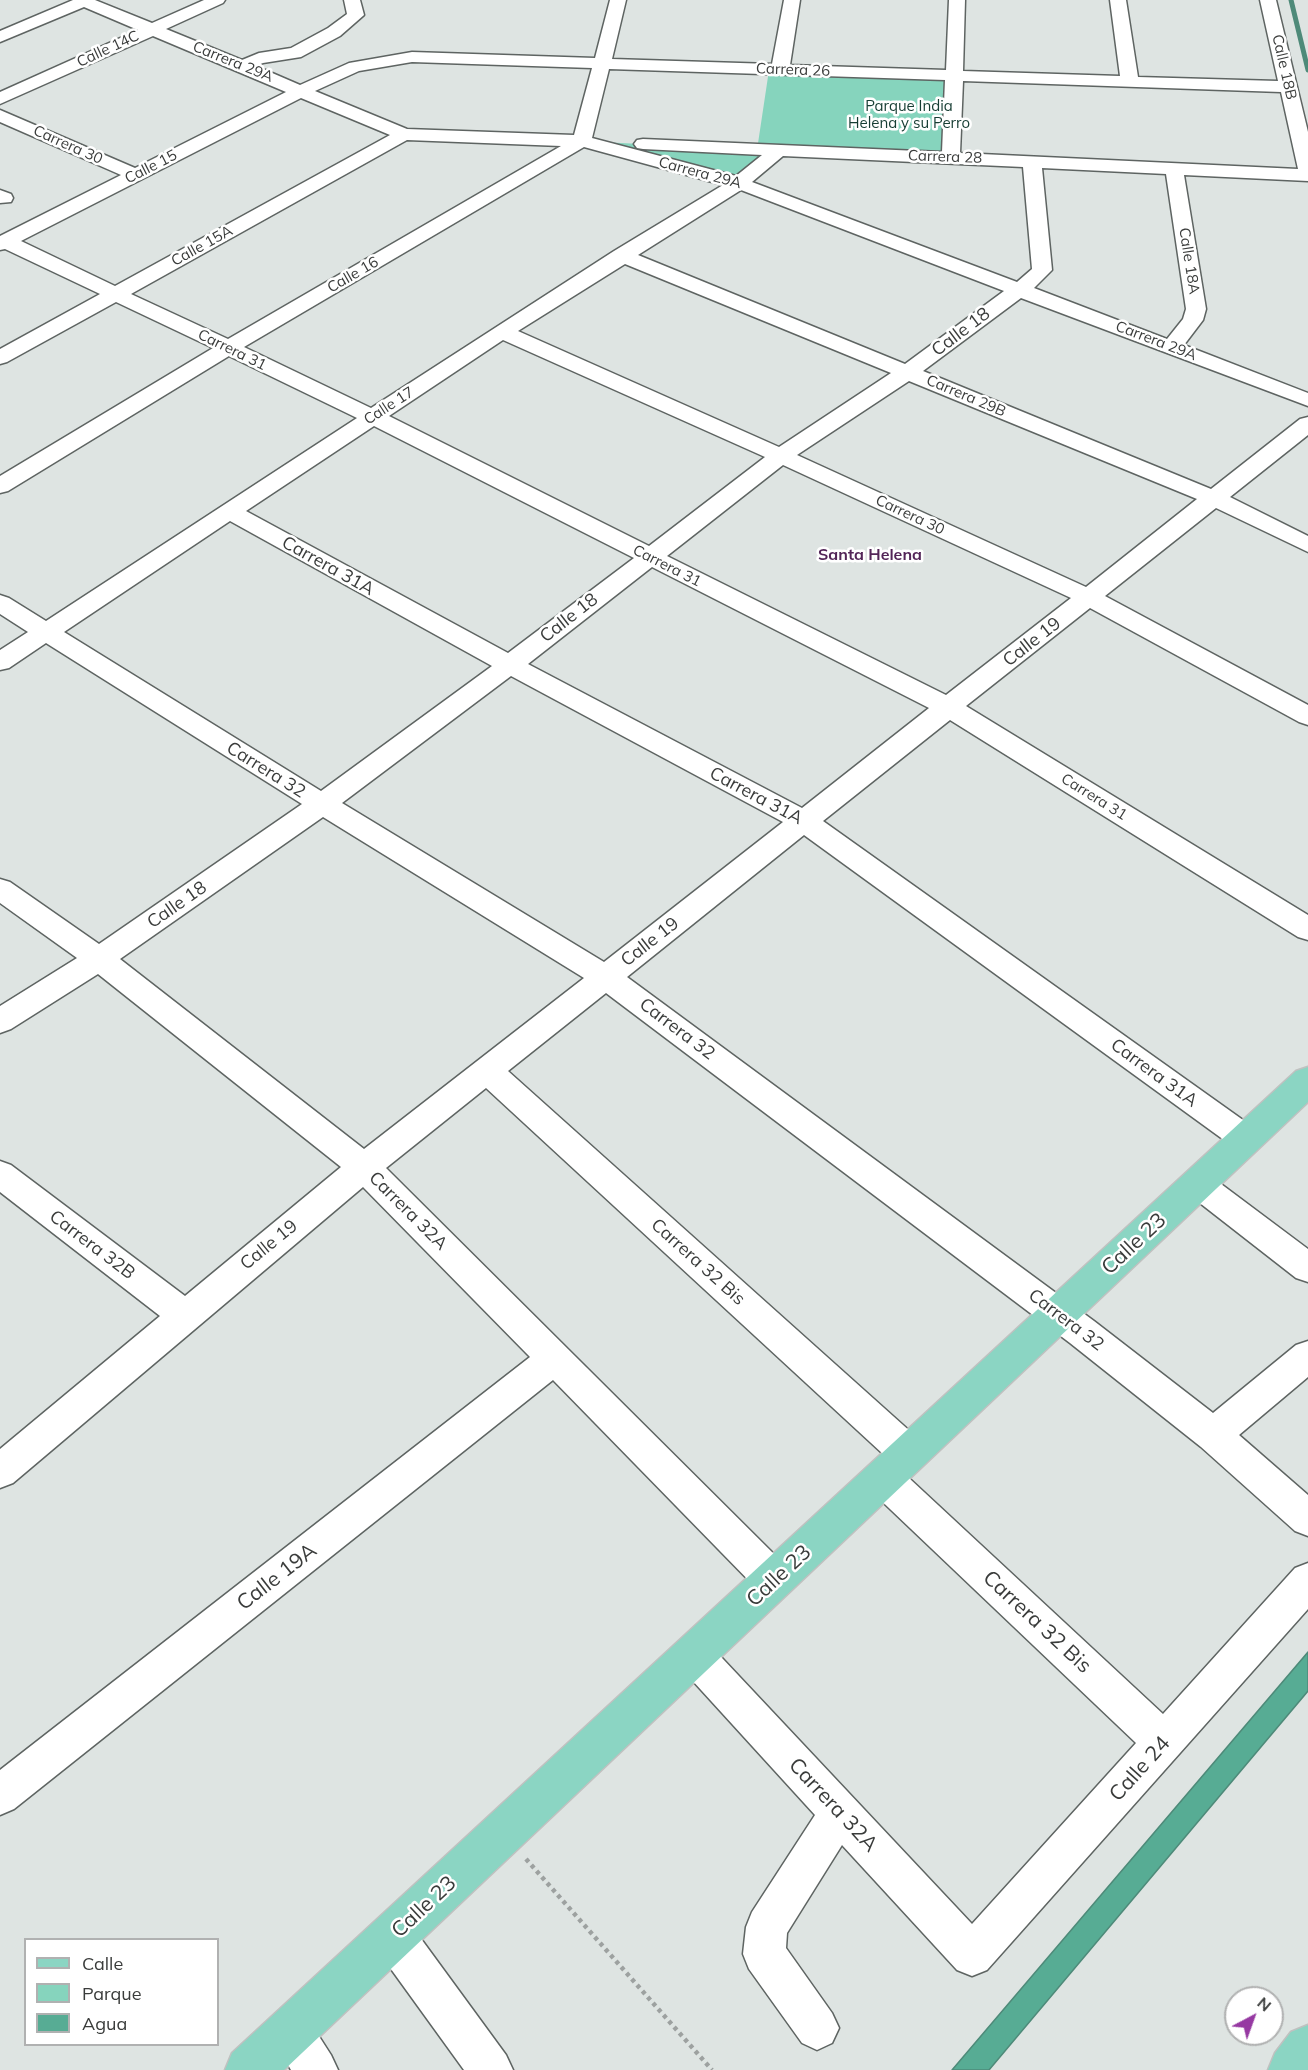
<!DOCTYPE html>
<html>
<head>
<meta charset="utf-8">
<style>
	body { margin:0 }
	#map { position:relative; width:1308px; height:2070px; overflow:hidden; background:#dee4e2; font-family:Mulish,sans-serif }
	canvas { display:block }
	.legend { position:absolute; left:24px; top:1938px; width:195px; height:108px; box-sizing:border-box; background:#fff; border:2px solid #b0b1b1; margin:0; padding:8px 10px; list-style:none; font-size:18px; color:#3a3c3b }
	.legend li { display:flex; align-items:center; gap:12px; height:30px }
	.legend b { width:30px; border:2px solid #b0b1b1 }
	.north { position:absolute; left:1224px; top:1986px; width:60px; height:60px; box-sizing:border-box; background:#fff; border:2px solid #b0b1b1; border-radius:50%; rotate:41deg; font-size:16px; font-weight:700; line-height:24px; text-align:center; color:#3a3c3b }
	.north::after { content:''; display:block; margin:auto; width:21px; height:27px; background:#9639a2; clip-path:polygon(50% 0,100% 100%,50% 72%,0 100%) }
</style>
</head>
<body>
<div id="map">
<canvas width="1308" height="2070"></canvas>
<ul class="legend">
<li><b style="height:8px;background:#8bd5c3"></b>Calle</li>
<li><b style="height:16px;background:#86d4bd"></b>Parque</li>
<li><b style="height:16px;background:#57ac94"></b>Agua</li>
</ul>
<div class="north">N</div>
</div>
<script>
const context = document.querySelector('canvas').getContext('2d');
context.lineJoin = 'round';
function fill(path, color) { context.fillStyle = color; context.fill(path, 'evenodd'); }
const poly = rows => new Path2D(rows.map(r => 'M' + r).join(''));
function trace(path, color, width, dash) { context.strokeStyle = color; context.lineWidth = width; context.lineCap = dash ? 'butt' : 'round'; context.setLineDash(dash || []); context.stroke(path); }
function write(font, color, halo, rows, align = 'center') {
  context.font = font + ' Mulish,sans-serif'; context.lineWidth = 5; context.setLineDash([]); context.textBaseline = 'middle'; context.strokeStyle = halo; context.fillStyle = color; for (const [text, x, y, turn = 0] of rows) {
    context.save(); context.translate(x, y); context.rotate((+turn || 0) * Math.PI / 180); context.textAlign = isNaN(turn) ? turn : align; if (halo) context.strokeText(text, 0, 0); context.fillText(text, 0, 0); context.restore();
  }
}
const green = poly([
	[769,70,954,75,951,157,778,151,739,183,582,141,757,150]
]);
const water = poly([
	[1308,1652,1308,1691,989,2070,952,2070,1308,1652]
]);
const stream = poly([
	[1291,0,1308,70]
]);
const path = poly([
	[526,1859,712,2070]
]);
const minor = poly([
	[73,0,95,0,152,23,204,0,225,0,223,3,166,29,242,60,259,53,291,48,328,28,347,14,344,0,360,0,364,15,340,36,301,57,263,63,256,66,300,85,349,63,412,52,595,58,610,0,626,0,612,59,772,64,784,0,800,0,790,65,946,70,949,0,965,0,963,71,1120,76,1110,0,1126,0,1138,77,1278,81,1260,0,1276,0,1308,132,1308,181,1184,175,1206,309,1203,320,1184,345,1308,393,1308,406,1021,298,923,371,1211,489,1300,419,1308,417,1308,435,1230,497,1308,536,1308,552,1216,508,1105,596,1308,705,1308,725,1299,722,1090,608,966,706,1308,915,1308,940,1298,937,950,720,823,821,1257,1130,1262,1139,1257,1148,1246,1152,1235,1148,804,835,627,977,1094,1321,1213,1413,1296,1345,1308,1341,1308,1377,1239,1435,1308,1495,1308,1536,1295,1531,1201,1447,1070,1343,606,993,508,1071,922,1442,927,1454,922,1466,909,1471,896,1466,486,1088,386,1168,787,1567,793,1580,787,1593,774,1598,761,1593,553,1380,14,1809,0,1815,0,1770,530,1357,363,1187,13,1483,0,1488,0,1449,160,1316,0,1192,0,1161,11,1165,185,1296,341,1167,98,974,11,1029,0,1033,0,1006,77,958,0,903,0,879,10,882,99,944,302,804,46,643,9,668,0,670,0,650,28,632,0,614,0,595,9,598,46,621,357,418,229,356,8,491,0,493,0,476,213,348,116,302,7,362,0,364,0,349,100,294,5,249,0,250,0,236,121,175,0,122,0,110,135,168,286,92,153,36,0,104,0,92,138,30,84,7,0,42,0,31,73,0],
	[412,62,592,68,574,135,407,129,315,91,359,71,412,62],
	[609,69,945,80,942,152,643,139,637,140,634,144,637,148,643,149,762,155,736,176,592,138,609,69],
	[963,81,1281,92,1298,169,960,153,963,81],
	[301,98,390,135,115,286,21,241,301,98],
	[407,140,561,146,228,339,131,294,407,140],
	[584,147,723,185,614,251,371,408,244,347,584,147],
	[783,156,1023,167,1032,269,1017,282,752,182,783,156],
	[1042,168,1166,174,1186,309,1183,319,1167,339,1034,288,1052,270,1042,168],
	[741,190,1004,291,905,364,638,255,741,190],
	[625,264,891,373,779,447,518,331,625,264],
	[503,340,765,457,649,546,389,416,503,340],
	[909,381,1197,499,1086,587,797,455,909,381],
	[374,426,634,558,508,653,246,511,374,426],
	[783,465,1071,598,946,695,667,556,783,465],
	[230,521,492,666,321,791,64,632,230,521],
	[652,567,929,708,802,808,528,664,652,567],
	[511,676,783,822,604,962,342,803,511,676],
	[323,817,584,978,364,1149,120,959,323,817],
	[0,190,11,194,13,198,11,202,0,203,0,190],
	[1198,1171,1209,1175,1308,1249,1308,1282,1296,1278,1187,1193,1182,1184,1187,1175,1198,1171],
	[883,1461,896,1466,1163,1714,1295,1568,1308,1563,1308,1609,987,1970,972,1976,957,1970,842,1845,787,1933,786,1948,832,2013,839,2028,832,2043,817,2050,802,2043,749,1969,743,1954,746,1927,752,1912,815,1815,681,1668,675,1655,681,1642,694,1636,707,1642,972,1924,1136,1743,870,1490,865,1478,870,1466,883,1461],
	[393,1915,408,1921,506,2055,513,2070,464,2070,378,1951,372,1936,378,1921,393,1915],
	[291,2009,306,2016,331,2055,338,2070,291,2070,269,2031,276,2016,291,2009]
]);
const major = poly([
	[1308,1067,1308,1102,284,2070,225,2070,232,2053,1296,1071,1308,1067],
	[1308,2025,1308,2070,1268,2070,1275,2053,1291,2032,1308,2025]
]);
const farStreetnames = [
	["Calle 14C",108,49,-25],
	["Carrera 29A",233,62,22],
	["Calle 18B",1284,67,77],
	["Carrera 26",793,70,2],
	["Carrera 30",68,145,24],
	["Carrera 28",945,157,2],
	["Calle 15",151,167,-27],
	["Carrera 29A",700,173,15],
	["Calle 15A",202,246,-29],
	["Calle 18A",1189,261,81],
	["Calle 16",353,275,-30],
	["Carrera 29A",1156,341,21],
	["Carrera 31",232,350,26],
	["Carrera 29B",966,396,23],
	["Calle 17",389,406,-33],
	["Carrera 30",910,515,25],
	["Carrera 31",667,566,27],
	["Carrera 31",1094,797,32]
];
const farParknames = [
	["Parque India",909,106],
	["Helena y su Perro",909,123]
];
const farNeighbourhoodnames = [
	["Santa Helena",870,555]
];
const streetNames = [
	["Calle 18",961,332,-37],
	["Carrera 31A",328,566,29],
	["Calle 18",569,618,-38],
	["Calle 19",1032,642,-38],
	["Carrera 32",266,770,32],
	["Carrera 31A",756,796,28],
	["Calle 18",177,905,-35],
	["Calle 19",650,942,-38],
	["Carrera 32",677,1029,37],
	["Carrera 31A",1154,1073,36],
	["Carrera 32A",408,1211,45],
	["Carrera 32B",92,1245,37],
	["Calle 19",269,1245,-39],
	["Carrera 32 Bis",698,1262,42],
	["Carrera 32",1066,1320,37]
];
const nearStreetnames = [
	["Calle 23",1134,1244,-43],
	["Calle 23",779,1576,-43],
	["Calle 19A",277,1577,-38],
	["Carrera 32 Bis",1037,1622,43],
	["Calle 24",1140,1769,-48],
	["Carrera 32A",833,1805,47],
	["Calle 23",424,1907,-43]
];
fill(green, '#86d4bd');
fill(water, '#57ac94');
trace(water, '#4e8a79', 1.5);
trace(stream, '#4e8a79', 5);
trace(minor, '#5e6462', 3);
trace(major, '#c0c1c0', 3);
trace(path, '#9da1a0', 4.5, [4, 4]);
fill(minor, '#fff');
fill(major, '#8bd5c3');
write('15px', '#3a3c3b', '#fff', farStreetnames);
write('15px', '#163d33', '#fff', farParknames);
write('bold 16px', '#532558', '#fff', farNeighbourhoodnames);
write('18px', '#3a3c3b', '#fff', streetNames);
write('21px', '#3a3c3b', '#fff', nearStreetnames);
</script>
</body>
</html>
